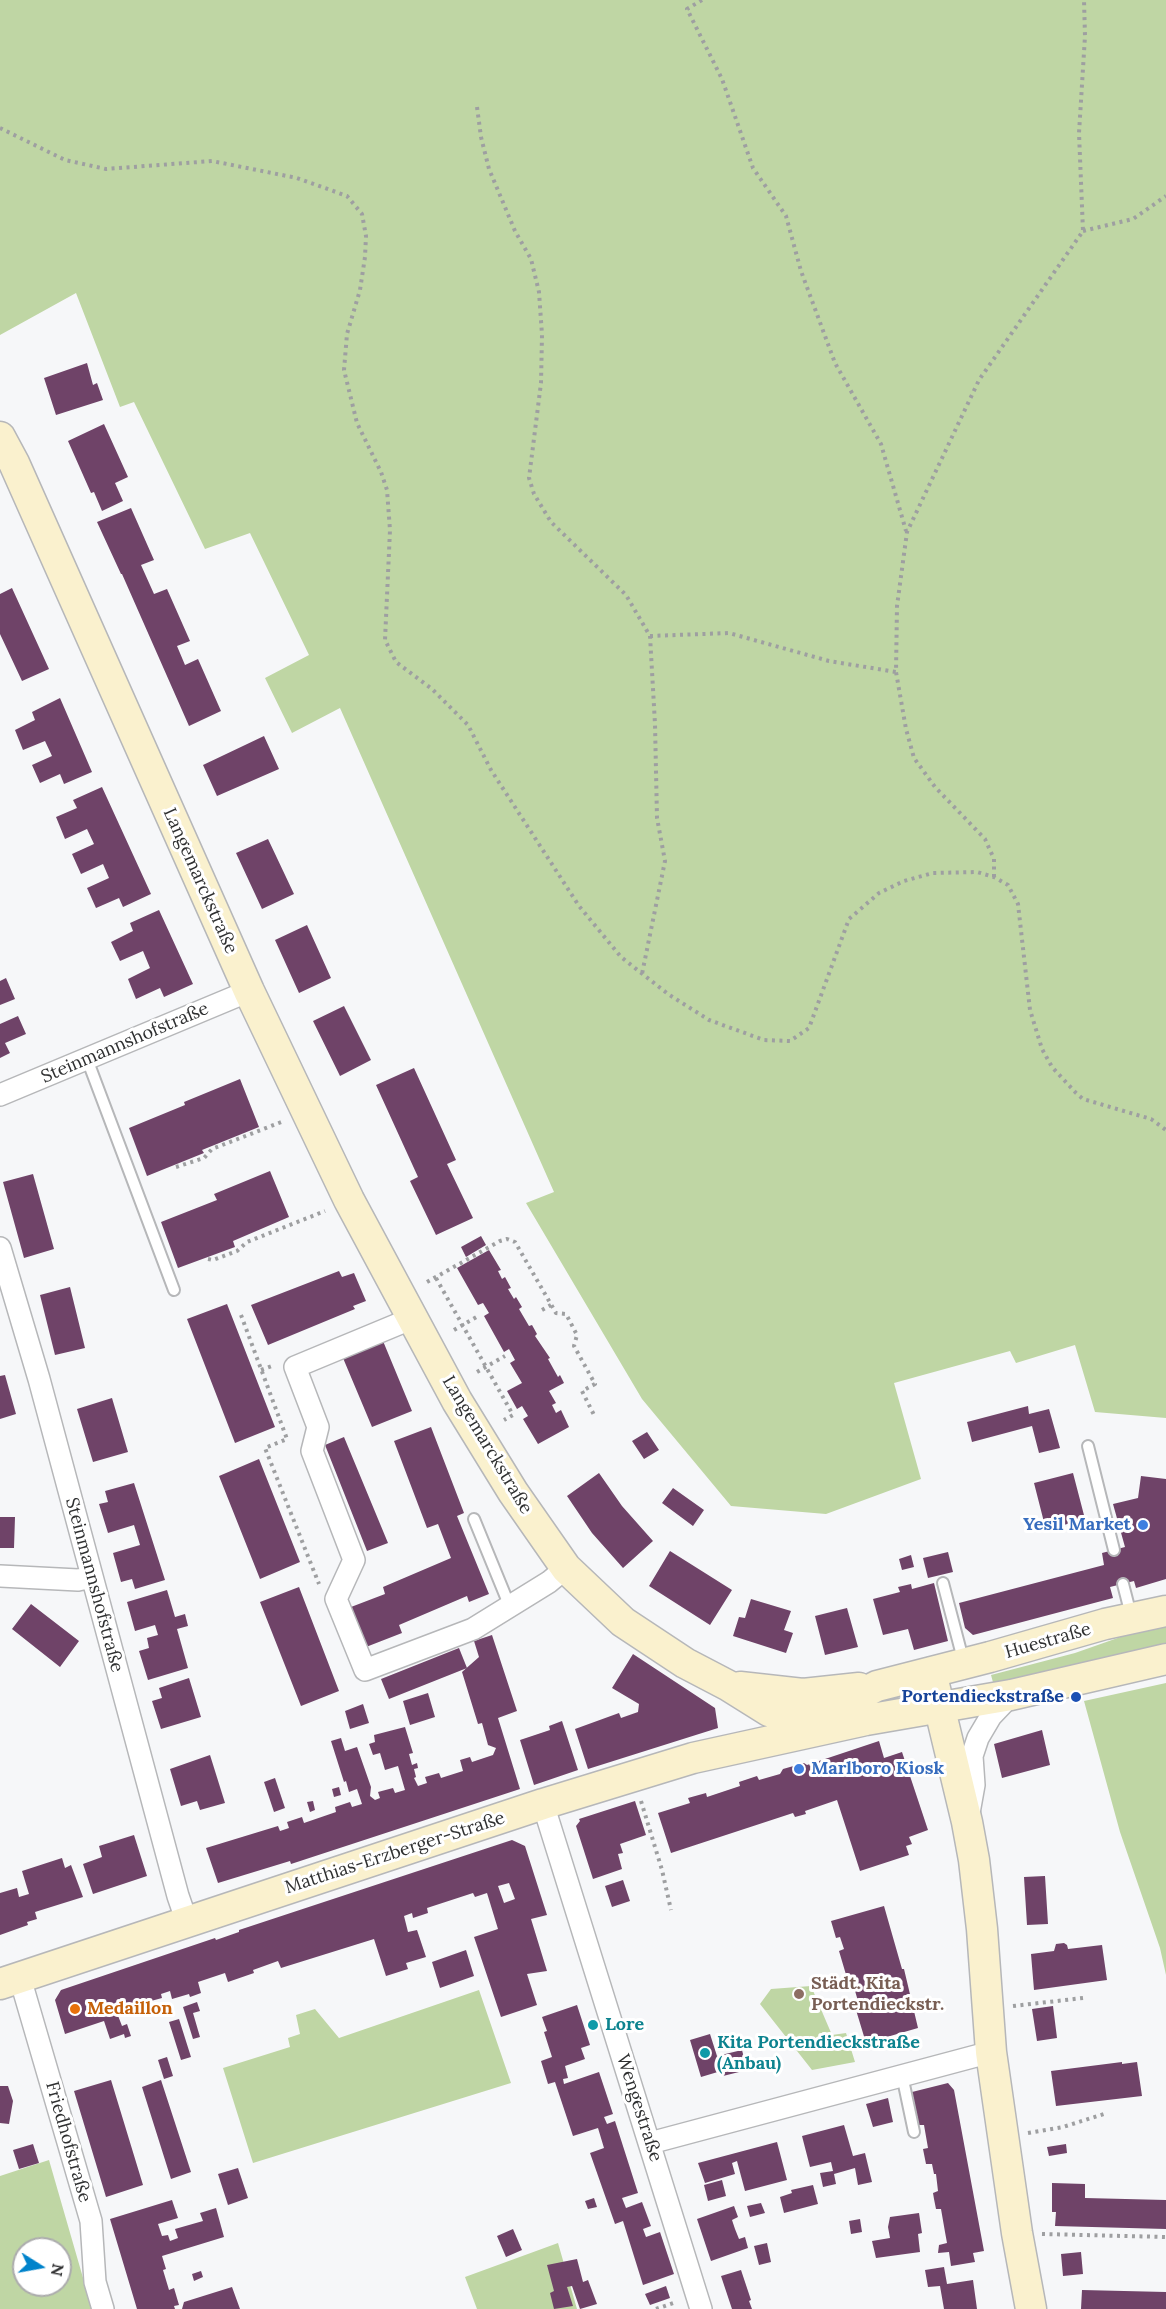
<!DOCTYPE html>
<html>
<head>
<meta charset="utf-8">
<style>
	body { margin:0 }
	#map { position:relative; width:1166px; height:2309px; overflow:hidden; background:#f6f7f9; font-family:Lora,serif }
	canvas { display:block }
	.north { position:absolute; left:12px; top:2237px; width:60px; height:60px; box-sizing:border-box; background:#fff; border:2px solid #acacad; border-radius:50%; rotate:101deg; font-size:16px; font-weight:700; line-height:24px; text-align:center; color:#2f3031 }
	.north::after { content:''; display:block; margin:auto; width:21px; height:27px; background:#0083cb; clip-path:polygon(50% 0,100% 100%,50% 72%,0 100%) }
</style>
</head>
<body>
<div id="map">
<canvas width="1166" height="2309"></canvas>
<div class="north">N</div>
</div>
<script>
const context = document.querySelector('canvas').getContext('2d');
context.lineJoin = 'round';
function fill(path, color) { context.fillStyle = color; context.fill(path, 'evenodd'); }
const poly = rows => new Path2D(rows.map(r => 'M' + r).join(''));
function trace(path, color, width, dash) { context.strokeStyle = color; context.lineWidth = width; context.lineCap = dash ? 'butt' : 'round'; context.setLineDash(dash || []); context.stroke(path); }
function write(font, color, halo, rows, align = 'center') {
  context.font = font + ' Lora,serif'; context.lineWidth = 6; context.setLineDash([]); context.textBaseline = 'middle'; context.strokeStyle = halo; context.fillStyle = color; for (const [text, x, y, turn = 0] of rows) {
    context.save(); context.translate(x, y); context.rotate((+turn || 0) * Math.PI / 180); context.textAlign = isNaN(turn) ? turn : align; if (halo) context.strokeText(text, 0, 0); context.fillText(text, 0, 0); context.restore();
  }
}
const green = poly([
	[0,0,1166,0,1166,1418,1095,1412,1075,1345,1016,1363,1010,1351,894,1383,921,1479,826,1514,731,1506,642,1399,526,1203,554,1192,340,708,292,733,265,678,309,655,250,533,205,549,134,402,120,407,76,293,0,335],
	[1166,1621,1166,1644,994,1686,991,1675,1075,1653],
	[1166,1683,1166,1975,1160,1948,1120,1832,1084,1701],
	[811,1986,832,2035,846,2033,855,2062,812,2070,760,2004,771,1989],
	[479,1990,511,2083,253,2163,223,2068,290,2047,288,2038,300,2034,296,2015,315,2009,339,2038],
	[49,2160,92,2309,0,2309,0,2176],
	[24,2249,60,2249,60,2285,24,2285],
	[558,2243,577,2309,477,2309,465,2277]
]);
const building = poly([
	[87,363,93,385,97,383,103,400,56,415,44,378],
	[104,424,128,477,115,483,123,501,102,511,94,492,91,493,68,441],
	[131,508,154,560,141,565,154,594,167,589,190,641,177,646,185,665,198,659,221,711,189,726,122,574,121,574,97,522],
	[12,588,49,669,22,681,0,634,0,594],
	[60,698,92,772,64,784,60,774,40,783,32,765,52,756,45,741,23,750,15,730,35,720,32,712],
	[264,736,279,769,217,796,203,765],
	[102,787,151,894,123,907,119,898,96,908,87,888,109,878,103,864,81,874,72,854,94,844,87,829,65,839,56,817,77,808,73,800],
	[268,839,294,894,262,909,236,853],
	[159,910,193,984,164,997,160,988,136,999,128,979,150,968,143,951,120,961,111,942,133,931,130,923],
	[307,925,331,978,299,993,275,940],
	[6,978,15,999,0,1005,0,981],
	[344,1006,371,1060,340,1076,313,1021],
	[18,1016,26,1034,5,1043,10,1053,0,1058,0,1024],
	[414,1068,456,1160,447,1164,473,1218,436,1235,410,1181,418,1177,376,1085],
	[240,1079,259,1127,202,1150,204,1153,147,1176,129,1128,185,1105,184,1102],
	[270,1171,289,1217,233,1241,235,1247,178,1268,161,1222,217,1200,214,1194],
	[33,1174,54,1249,24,1258,3,1182],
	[481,1236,486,1245,466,1257,461,1247],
	[489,1250,501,1270,498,1271,502,1279,505,1277,511,1288,508,1289,514,1299,516,1297,522,1307,519,1309,529,1326,532,1325,537,1334,535,1336,550,1358,548,1359,558,1377,560,1375,564,1383,549,1391,556,1403,552,1405,556,1413,561,1410,569,1427,538,1444,523,1419,528,1416,522,1406,517,1409,507,1391,522,1383,510,1363,515,1360,509,1349,504,1352,484,1316,489,1313,483,1303,478,1305,457,1268],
	[339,1271,342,1277,354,1273,366,1301,353,1306,355,1309,268,1345,251,1305],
	[70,1287,85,1348,55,1355,40,1295],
	[227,1304,275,1427,235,1443,187,1319],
	[383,1341,412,1411,372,1427,343,1358],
	[5,1375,16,1414,0,1419,0,1376],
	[112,1398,128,1452,93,1462,77,1409],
	[1028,1406,1029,1414,1049,1409,1060,1448,1039,1453,1032,1426,972,1442,967,1422],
	[431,1427,464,1513,457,1516,489,1594,469,1602,467,1596,399,1625,402,1633,366,1647,351,1607,385,1594,383,1587,451,1558,438,1524,427,1528,394,1441],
	[647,1432,659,1450,644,1459,632,1441],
	[344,1437,388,1543,367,1551,325,1445],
	[259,1459,300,1562,260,1579,219,1476],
	[599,1473,622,1506,653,1541,623,1568,592,1533,567,1496],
	[1073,1473,1085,1519,1046,1530,1034,1483],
	[1141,1476,1166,1479,1166,1579,1136,1588,1134,1581,1110,1587,1113,1598,973,1635,965,1628,959,1603,1104,1565,1102,1553,1125,1547,1113,1504,1138,1498],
	[134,1483,165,1580,135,1589,132,1579,121,1582,113,1553,140,1545,134,1525,108,1533,99,1504,108,1502,105,1491],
	[673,1488,704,1510,693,1526,662,1503],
	[0,1517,15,1517,14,1548,0,1548],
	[670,1551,732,1590,710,1625,649,1586],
	[948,1552,953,1572,928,1578,923,1558],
	[911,1555,914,1567,902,1570,899,1559],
	[934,1583,948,1641,914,1650,908,1629,883,1635,873,1599,900,1592,898,1587,911,1584,912,1589],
	[299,1587,339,1691,301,1706,260,1602],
	[167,1590,175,1617,185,1614,188,1626,177,1629,188,1668,148,1680,139,1651,149,1648,147,1638,158,1635,155,1625,135,1631,127,1602],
	[751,1599,791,1611,784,1630,793,1633,786,1653,733,1636,739,1617,745,1618],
	[31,1604,79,1641,60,1667,12,1629],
	[847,1608,858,1647,825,1655,815,1616],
	[492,1635,517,1711,498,1718,520,1789,291,1864,290,1861,218,1883,206,1848,278,1826,280,1831,289,1828,287,1822,302,1817,304,1823,336,1812,335,1807,350,1802,352,1807,362,1804,357,1789,349,1792,346,1781,344,1782,331,1741,341,1738,345,1751,357,1747,371,1787,370,1796,375,1800,380,1798,378,1792,393,1788,395,1793,405,1790,398,1766,385,1770,380,1753,373,1755,369,1744,375,1742,374,1735,405,1727,413,1753,409,1754,412,1765,417,1763,418,1768,414,1769,416,1777,414,1778,418,1786,427,1783,425,1777,439,1773,441,1778,463,1771,460,1760,470,1757,472,1762,493,1755,496,1748,488,1745,482,1723,478,1724,462,1672,479,1657,474,1641],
	[459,1648,467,1668,389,1699,381,1679],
	[633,1654,715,1708,718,1728,588,1769,575,1729,619,1713,621,1718,638,1712,639,1704,612,1688],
	[189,1678,201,1717,161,1729,152,1701,162,1698,159,1688],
	[428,1693,435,1717,410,1725,403,1701],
	[363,1704,369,1723,350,1729,345,1711],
	[562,1721,578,1770,534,1785,520,1740,550,1730,549,1726],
	[1042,1730,1050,1765,1002,1778,994,1744],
	[879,1741,884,1758,902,1752,928,1830,909,1837,912,1844,906,1846,909,1855,860,1871,837,1800,805,1811,806,1814,795,1817,793,1813,671,1853,658,1813,690,1803,688,1798,706,1793,707,1797,740,1786,739,1782,757,1776,759,1780,780,1774,783,1769,804,1763,807,1765],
	[210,1755,225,1803,200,1810,197,1801,181,1806,170,1769],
	[275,1778,285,1808,274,1812,264,1782],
	[339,1787,341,1795,334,1797,332,1789],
	[313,1801,315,1810,310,1812,307,1802],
	[635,1801,646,1835,620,1844,623,1853,618,1854,622,1869,593,1879,576,1826,580,1821,579,1819],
	[134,1835,147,1876,93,1894,83,1864,102,1857,99,1846],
	[512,1840,525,1846,547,1915,531,1919,547,1971,527,1974,537,2005,501,2017,474,1937,498,1929,487,1893,475,1897,473,1893,427,1908,428,1913,413,1918,412,1913,404,1916,408,1932,417,1930,426,1957,406,1963,408,1969,386,1976,374,1939,281,1968,278,1961,253,1970,254,1973,228,1982,225,1973,198,1982,201,1993,190,1997,189,1994,172,1999,170,1991,161,1994,162,1998,151,2001,152,2006,138,2011,137,2006,117,2013,122,2026,127,2024,131,2036,125,2038,124,2034,110,2039,104,2021,65,2034,55,2000,61,1990,215,1938,216,1940,239,1932,239,1930],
	[509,1883,515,1899,504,1903,498,1886],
	[62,1858,65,1868,71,1865,83,1897,35,1912,37,1919,27,1922,28,1925,0,1935,0,1893,17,1888,19,1897,29,1894,22,1871],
	[1045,1876,1048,1924,1027,1925,1024,1877],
	[623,1880,630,1901,612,1907,605,1886],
	[884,1906,902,1969,904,1969,918,2028,866,2043,856,2010,860,2008,851,1977,847,1978,839,1951,844,1949,840,1937,836,1938,831,1921],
	[1064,1943,1067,1945,1068,1949,1102,1945,1107,1980,1034,1990,1031,1954,1054,1951,1056,1944],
	[466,1950,474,1976,440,1988,432,1962],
	[197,2002,200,2011,193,2013,200,2037,193,2039,183,2007],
	[577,2005,590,2045,581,2048,585,2059,565,2066,568,2078,563,2079,564,2084,599,2072,613,2114,604,2117,607,2124,615,2121,638,2193,622,2198,626,2208,642,2202,651,2226,643,2229,646,2237,660,2232,674,2274,643,2285,623,2221,615,2224,590,2153,604,2148,598,2128,573,2136,555,2082,548,2084,541,2061,552,2057,544,2032,547,2031,542,2017],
	[1053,2006,1057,2038,1037,2041,1032,2009],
	[179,2019,191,2057,181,2060,169,2022],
	[710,2034,717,2056,742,2050,747,2070,723,2076,721,2071,701,2077,690,2040],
	[167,2057,173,2076,164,2079,158,2060],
	[1122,2062,1122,2064,1137,2062,1142,2096,1056,2106,1051,2071],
	[111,2080,143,2185,106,2197,74,2091],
	[161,2080,191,2172,171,2179,142,2087],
	[948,2083,954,2090,984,2251,973,2253,975,2262,951,2266,949,2252,938,2253,939,2245,947,2243,945,2232,941,2209,936,2209,934,2199,933,2193,938,2191,936,2174,934,2174,932,2164,926,2164,923,2149,928,2148,924,2125,919,2125,912,2092],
	[0,2086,8,2086,13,2101,9,2124,0,2123],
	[888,2098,893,2122,873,2127,866,2104],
	[844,2125,853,2156,865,2153,872,2182,858,2185,855,2168,834,2174,836,2184,823,2187,820,2173,833,2171,831,2162,810,2167,802,2136],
	[777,2142,787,2180,745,2191,737,2161,732,2163,735,2174,705,2183,698,2163],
	[33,2144,39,2163,19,2169,13,2150],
	[1066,2144,1067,2153,1049,2156,1047,2147],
	[238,2168,248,2198,228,2205,218,2174],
	[722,2180,726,2196,708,2201,704,2185],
	[1052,2183,1085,2184,1085,2198,1166,2200,1166,2229,1055,2226,1056,2212,1052,2212],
	[813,2185,818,2204,784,2213,780,2197,792,2193,791,2190],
	[594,2198,597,2207,588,2209,585,2201],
	[172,2200,178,2218,158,2224,162,2236,168,2235,170,2241,178,2238,175,2229,203,2221,200,2213,216,2208,224,2237,162,2256,166,2269,163,2270,169,2290,174,2288,179,2305,174,2306,175,2309,137,2309,110,2219],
	[761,2203,765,2213,750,2217,747,2206],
	[734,2206,738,2217,732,2220,735,2229,739,2239,745,2237,748,2248,711,2261,697,2219],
	[919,2213,922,2233,918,2234,920,2252,876,2258,872,2241,890,2238,888,2227,890,2217],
	[860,2219,862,2232,851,2234,849,2221],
	[513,2229,522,2250,506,2257,497,2236],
	[767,2243,771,2262,759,2265,754,2246],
	[1081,2252,1083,2274,1063,2276,1061,2254],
	[577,2259,583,2282,588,2280,597,2304,580,2309,572,2286,567,2287,573,2306,554,2309,550,2293,554,2291,547,2265],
	[944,2267,947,2284,973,2280,977,2309,944,2309,940,2286,928,2287,925,2270],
	[741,2270,751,2300,749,2301,752,2309,732,2309,721,2276],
	[201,2271,203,2277,194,2281,192,2274],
	[666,2286,670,2298,650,2305,645,2294],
	[232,2287,240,2309,182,2309,184,2302],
	[1082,2290,1166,2292,1166,2309,1081,2309]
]);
const path = poly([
	[702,0,687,9,722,79,753,168,786,216,801,271,835,363,881,444,906,531],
	[477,107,481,137,489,169,515,231,531,259,539,292,542,335,541,383,529,478,534,494,551,522,626,595,650,636,655,724,657,818,665,861,642,974],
	[0,128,65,160,106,169,212,161,297,178,347,196,362,214,366,236,365,257,360,290,347,334,344,370,357,423,381,472,387,490,390,530,385,640,396,662,432,689,468,725,491,770,579,906,621,957,668,994,709,1020,764,1040,790,1041,809,1028,849,919,879,893,904,881,933,873,977,872,994,877,1008,885,1018,904,1030,1010,1042,1049,1052,1067,1076,1093,1083,1099,1151,1119,1166,1130],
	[1083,231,1133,219,1166,196],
	[650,636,729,633,829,661,896,672],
	[994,877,994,859,985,839,935,787,914,758,906,729,896,672,897,606,907,532,979,380,1083,231,1079,133,1085,36,1084,0],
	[176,1167,204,1158,212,1149,284,1121],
	[208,1259,213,1260,237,1251,247,1242,325,1211],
	[436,1278,513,1415,504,1420],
	[427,1282,500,1241,507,1239,515,1242,556,1313,566,1314,577,1335,574,1346,595,1384,582,1391,594,1415],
	[542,1310,551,1305],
	[241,1315,287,1439,265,1448,319,1584],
	[454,1330,480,1315],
	[261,1370,275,1365],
	[477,1372,505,1356],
	[641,1801,662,1870,671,1910],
	[1013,2006,1083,1998],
	[1028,2133,1063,2127,1104,2114],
	[1042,2234,1166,2237],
	[656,2309,676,2302]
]);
const lane = poly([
	[87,1059,174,1290],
	[1088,1446,1114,1550],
	[474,1519,510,1607],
	[943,1583,964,1663],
	[1123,1584,1131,1615],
	[902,2075,914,2132]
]);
const street = poly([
	[0,1095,249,991],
	[0,1248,39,1379,178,1896,187,1922],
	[413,1318,295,1367,318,1427,312,1451,354,1560,336,1599,365,1670,473,1629,549,1582,566,1568],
	[0,1576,78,1580,92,1577],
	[543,1804,701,2309],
	[969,1813,974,1785,972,1756,978,1738,991,1716,1011,1695],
	[20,1978,91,2221,95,2282,103,2309],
	[650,2143,991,2052]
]);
const secondary = poly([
	[0,437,14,463,249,991,349,1200,457,1401,513,1492,566,1568,623,1622,685,1663,729,1686,769,1711,796,1719,866,1720],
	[931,1672,967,1822,974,1860,982,1929,991,2052,1017,2233,1031,2309],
	[740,1687,803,1694,859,1688],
	[816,1721,830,1710,877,1686,990,1657,1105,1624,1166,1611],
	[0,1984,543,1804,693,1758,866,1720,1011,1695,1166,1659]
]);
const markers = [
	[1143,1525,6,"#3f7fe0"],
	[1076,1697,6,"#1a4fb4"],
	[799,1769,6,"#3f7fe0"],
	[799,1994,6,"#8d6e63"],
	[75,2009,6,"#e8710a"],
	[593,2025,6,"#0f9aa8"],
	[705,2053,6,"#0f9aa8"]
];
const streetNames = [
	["Langemarckstraße",200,881,66],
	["Steinmannshofstraße",125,1043,-23],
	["Langemarckstraße",487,1445,59],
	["Steinmannshofstraße",94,1585,75],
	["Huestraße",1048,1641,-16],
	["Matthias-Erzberger-Straße",395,1853,-18],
	["Wengestraße",639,2108,72],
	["Friedhofstraße",68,2142,74]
];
const shopNames = [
	["Yesil Market",1131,1525],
	["Marlboro Kiosk",811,1769,"left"]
];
const transitNames = [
	["Portendieckstraße",1064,1697]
];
const educationNames = [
	["Städt. Kita",811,1984],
	["Portendieckstr.",811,2005]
];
const foodNames = [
	["Medaillon",87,2009]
];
const cultureNames = [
	["Lore",605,2025],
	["Kita Portendieckstraße",717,2043],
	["(Anbau)",717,2064]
];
fill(green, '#bfd6a4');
fill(building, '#6f4368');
trace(lane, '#b6b7b9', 14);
trace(street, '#b6b7b9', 24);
trace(secondary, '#b6b7b9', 33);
trace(path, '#9e9fa1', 4, [3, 4.5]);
trace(lane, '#fff', 10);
trace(street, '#fff', 21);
trace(secondary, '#faf1ce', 30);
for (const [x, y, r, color] of markers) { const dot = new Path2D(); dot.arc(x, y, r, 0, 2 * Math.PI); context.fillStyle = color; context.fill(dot); trace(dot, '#fff', 2); }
write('18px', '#2f3031', '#fff', streetNames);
write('bold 18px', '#366cbe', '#fff', shopNames, 'right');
write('bold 18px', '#164399', '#fff', transitNames, 'right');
write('bold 18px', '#785e54', '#fff', educationNames, 'left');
write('bold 18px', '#c56008', '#fff', foodNames, 'left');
write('bold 18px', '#0d838f', '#fff', cultureNames, 'left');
</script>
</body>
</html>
